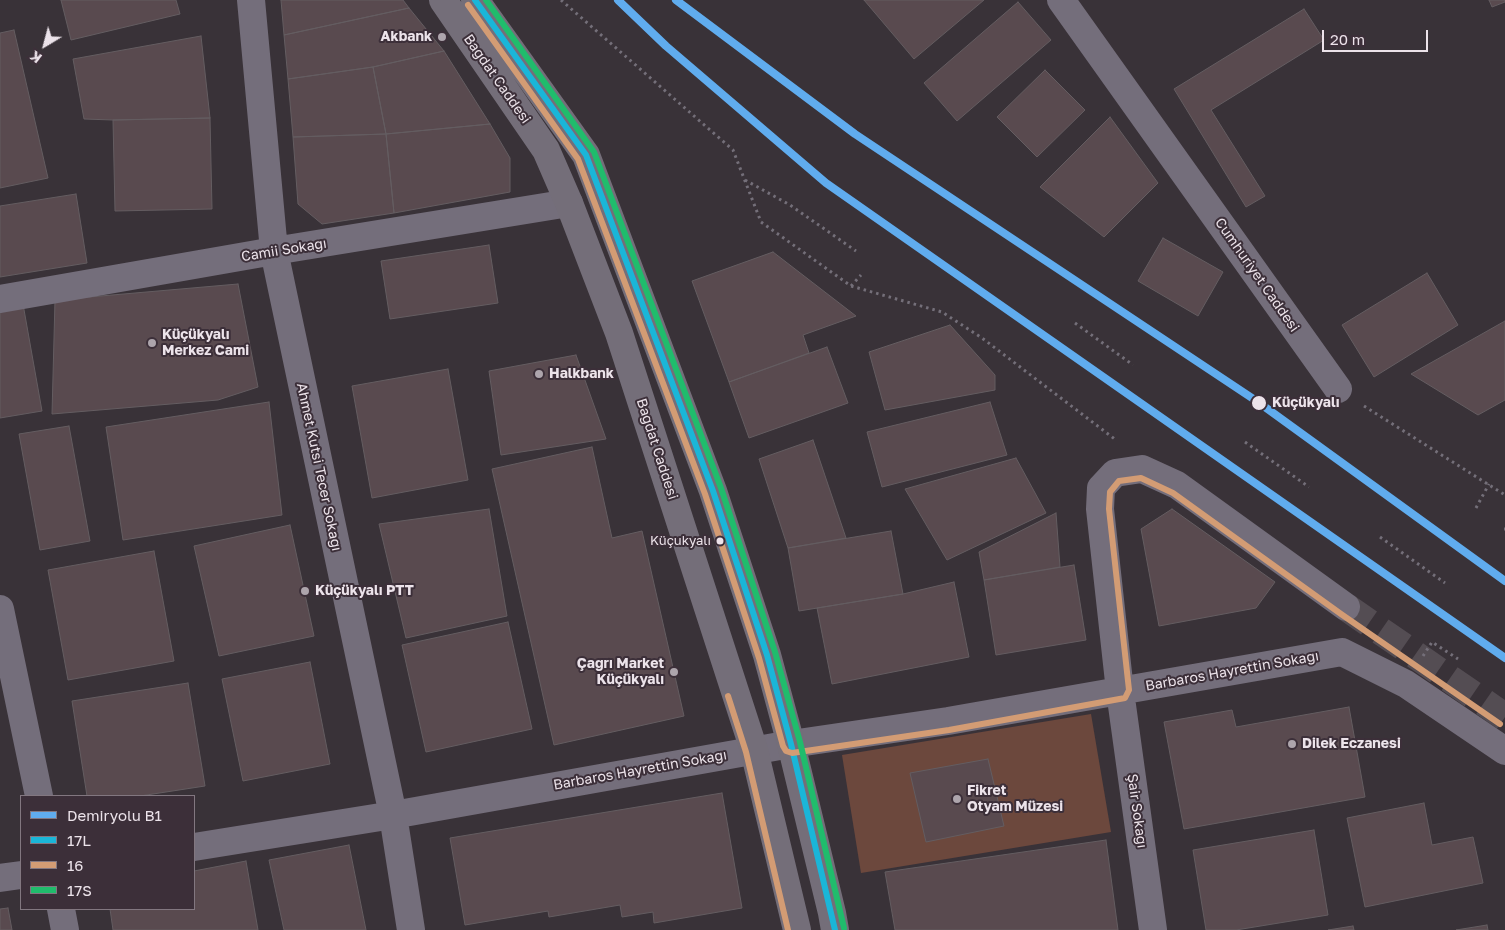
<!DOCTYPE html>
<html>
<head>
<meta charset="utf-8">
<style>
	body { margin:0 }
	#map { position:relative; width:1505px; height:930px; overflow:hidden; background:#393238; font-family:"Golos Text",sans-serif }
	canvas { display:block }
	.legend { position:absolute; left:20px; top:795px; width:175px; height:115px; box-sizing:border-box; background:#3c2f39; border:1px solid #827780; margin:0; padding:6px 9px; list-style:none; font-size:15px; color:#ece3ea }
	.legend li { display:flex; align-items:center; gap:10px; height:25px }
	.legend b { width:25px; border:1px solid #827780 }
	.north { position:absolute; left:20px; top:20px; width:50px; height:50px; -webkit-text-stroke:4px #3c2f39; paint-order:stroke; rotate:217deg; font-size:14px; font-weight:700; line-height:20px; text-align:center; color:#ece3ea }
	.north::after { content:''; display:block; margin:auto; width:18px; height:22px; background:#ece3ea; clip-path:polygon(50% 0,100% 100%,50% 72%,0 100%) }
	.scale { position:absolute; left:1322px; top:30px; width:106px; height:22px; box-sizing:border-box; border:2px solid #ece3ea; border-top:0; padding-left:6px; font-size:15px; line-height:18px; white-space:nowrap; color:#ece3ea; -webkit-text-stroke:4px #3c2f39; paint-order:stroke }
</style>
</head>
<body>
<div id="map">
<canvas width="1505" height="930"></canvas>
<ul class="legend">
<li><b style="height:6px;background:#60acee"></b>Demiryolu B1</li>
<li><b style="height:6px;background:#1ab6d8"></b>17L</li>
<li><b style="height:6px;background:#d39c74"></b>16</li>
<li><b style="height:6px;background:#20bc6c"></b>17S</li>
</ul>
<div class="north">K</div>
<div class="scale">20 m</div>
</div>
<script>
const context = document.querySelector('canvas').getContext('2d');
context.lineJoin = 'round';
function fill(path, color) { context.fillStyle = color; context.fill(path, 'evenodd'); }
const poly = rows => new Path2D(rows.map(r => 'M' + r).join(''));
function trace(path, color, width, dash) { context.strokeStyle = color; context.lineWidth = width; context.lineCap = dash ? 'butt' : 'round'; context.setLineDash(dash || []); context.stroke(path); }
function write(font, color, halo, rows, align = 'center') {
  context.font = font + ' "Golos Text",sans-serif'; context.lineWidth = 4; context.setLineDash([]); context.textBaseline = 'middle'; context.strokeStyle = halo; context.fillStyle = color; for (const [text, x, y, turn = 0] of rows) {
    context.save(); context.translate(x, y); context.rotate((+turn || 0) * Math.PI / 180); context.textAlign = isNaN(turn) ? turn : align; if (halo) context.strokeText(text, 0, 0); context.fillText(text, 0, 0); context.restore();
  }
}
const green = poly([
	[1091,714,1111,832,861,873,842,755]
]);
const building = poly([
	[61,0,176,0,180,14,71,40,61,0],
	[281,0,403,0,409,8,284,35,281,0],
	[864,0,984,0,914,59,864,0],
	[1489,0,1505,0,1505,2,1492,7,1489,0],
	[1018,2,1051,40,957,121,924,83,1018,2],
	[409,8,444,51,373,67,288,79,284,35,409,8],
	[1304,9,1324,40,1211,110,1265,196,1246,207,1174,89,1304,9],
	[14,30,48,178,0,188,0,33,14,30],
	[201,36,210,118,113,120,84,119,73,59,201,36],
	[444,51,490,124,386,134,373,67,444,51],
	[373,67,386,134,293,137,288,79,373,67],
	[1045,70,1085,110,1037,157,997,117,1045,70],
	[1110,117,1158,183,1104,237,1040,187,1110,117],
	[210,118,212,209,115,211,113,120,210,118],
	[490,124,510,158,510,192,394,213,386,134,490,124],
	[386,134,394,213,322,224,298,204,293,137,386,134],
	[76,194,87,263,0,277,0,206,76,194],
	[1163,238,1223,272,1198,316,1138,281,1163,238],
	[489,245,498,303,390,319,381,261,489,245],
	[773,252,856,316,803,335,809,353,729,382,692,281,773,252],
	[1427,273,1458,325,1374,377,1342,325,1427,273],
	[238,284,258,387,218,400,52,414,55,300,238,284],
	[23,304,42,411,0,418,0,307,23,304],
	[1505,321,1505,400,1478,415,1411,374,1505,321],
	[950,325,995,375,995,390,885,410,869,352,950,325],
	[827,347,848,403,749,438,729,382,827,347],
	[576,355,606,439,501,455,489,371,576,355],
	[448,369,468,480,372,498,352,386,448,369],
	[269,402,282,515,123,540,106,427,269,402],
	[990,402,1007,455,882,487,867,432,990,402],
	[69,426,90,541,40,550,19,434,69,426],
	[813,440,846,538,788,548,759,459,813,440],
	[592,447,612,538,642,531,684,716,554,745,492,469,592,447],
	[1016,458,1046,513,947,560,905,489,1016,458],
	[489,509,507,616,406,638,379,524,489,509],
	[1172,509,1275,582,1256,608,1159,626,1141,529,1172,509],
	[1056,513,1060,567,984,580,979,552,1056,513],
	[290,525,314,636,219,656,194,546,290,525],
	[891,531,903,594,799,611,788,548,891,531],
	[154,551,174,661,68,680,48,570,154,551],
	[1074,565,1086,640,996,655,984,580,1074,565],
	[954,582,969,657,832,684,817,608,903,594,954,582],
	[508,622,532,729,426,752,402,645,508,622],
	[310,662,330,764,243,781,222,679,310,662],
	[188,683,205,786,140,796,87,796,72,701,188,683],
	[1349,707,1365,797,1184,829,1164,722,1232,710,1236,727,1349,707],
	[988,759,1004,826,926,842,910,773,988,759],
	[722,793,742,908,654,923,653,912,622,917,620,905,549,917,548,911,465,925,450,838,722,793],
	[1424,803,1432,845,1473,837,1483,883,1365,907,1347,818,1424,803],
	[1314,830,1328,915,1236,930,1206,930,1193,850,1314,830],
	[1106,840,1118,930,895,930,885,872,1106,840],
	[349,845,366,930,284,930,269,860,349,845],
	[246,861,258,930,113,930,110,909,194,909,194,871,246,861],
	[8,908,12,930,0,930,0,909,8,908],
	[1487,925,1488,930,1456,930,1487,925],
	[1353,926,1354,930,1328,930,1353,926]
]);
const minorTunnel = poly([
	[1346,607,1505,717]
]);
const path = poly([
	[561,0,733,150,761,222,851,286,942,312,982,338,1116,440],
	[745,180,790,205,856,251],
	[851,286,861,275],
	[1075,323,1133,365],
	[1364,406,1505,495],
	[1245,442,1309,487],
	[1476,508,1489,484],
	[1504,529,1505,529],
	[1380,537,1445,583],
	[1423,656,1432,642,1458,659]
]);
const minor = poly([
	[251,0,274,251,393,815,411,930],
	[1061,0,1338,389],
	[0,299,274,251,569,203],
	[0,609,39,796],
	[194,847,393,815,791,744,948,721,1342,652,1406,684,1505,751],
	[0,878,21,875],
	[61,909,65,930],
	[1153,930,1120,691,1100,509,1101,488,1115,473,1142,469,1177,485,1346,607]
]);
const major = poly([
	[443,0,546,150,569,203,619,333,754,750,797,930],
	[475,0,586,155,713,491,767,655,791,744,832,913,835,930]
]);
const bus1 = poly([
	[475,0,586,155,713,491,767,655,791,744,835,930]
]);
const bus2 = poly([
	[468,5,578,159,705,494,759,658,783,746,786,751,792,753,949,730,1125,698,1129,690,1109,509,1110,492,1119,481,1141,478,1173,493,1341,614,1500,724],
	[728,696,746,752,788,930]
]);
const bus3 = poly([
	[486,0,594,152,721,488,775,652,800,742,844,928]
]);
const rail1 = poly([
	[618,0,666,46,826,183,1505,658],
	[676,0,855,134,1258,402,1505,581]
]);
const markers = [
	[442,37,5,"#ada5ac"],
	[152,343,5,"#ada5ac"],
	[539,374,5,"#ada5ac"],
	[1259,403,8,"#ece3ea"],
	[720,541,4.5,"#ece3ea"],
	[305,591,5,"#ada5ac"],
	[674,672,5,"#ada5ac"],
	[1292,744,5,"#ada5ac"],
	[957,799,5,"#ada5ac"]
];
const busNames = [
	["Küçukyalı",711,541]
];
const poiNames = [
	["Akbank",432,37,"right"],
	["Küçükyalı",162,335],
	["Merkez Cami",162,351],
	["Halkbank",549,374],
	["Küçükyalı PTT",315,591],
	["Çağrı Market",664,664,"right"],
	["Küçükyalı",664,680,"right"],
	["Dilek Eczanesi",1302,744],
	["Fikret",967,791],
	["Otyam Müzesi",967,807]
];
const streetNames = [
	["Bağdat Caddesi",497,79,55],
	["Camii Sokağı",284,250,-9],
	["Cumhuriyet Caddesi",1257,275,55],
	["Bağdat Caddesi",657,449,72],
	["Ahmet Kutsi Tecer Sokağı",319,467,78],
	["Barbaros Hayrettin Sokağı",1232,671,-10],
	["Barbaros Hayrettin Sokağı",640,770,-10],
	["Şair Sokağı",1137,811,82]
];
const stopNames = [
	["Küçükyalı",1272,403]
];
fill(green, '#6c483d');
fill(building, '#594a4f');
trace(building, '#645d61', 1);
trace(minorTunnel, '#544d53', 28, [28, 14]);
trace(path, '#746f79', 3, [2.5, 4]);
trace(minor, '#746e7b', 28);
trace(major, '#746e79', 28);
trace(bus1, '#1ab6d8', 6);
trace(bus2, '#d39c74', 6);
trace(bus3, '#20bc6c', 6);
trace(rail1, '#60acee', 8);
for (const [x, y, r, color] of markers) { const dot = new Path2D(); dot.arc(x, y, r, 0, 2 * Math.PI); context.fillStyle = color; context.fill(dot); trace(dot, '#3c2f39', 2); }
write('13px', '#ece3ea', '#3c2f39', busNames, 'right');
write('bold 14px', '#ece3ea', '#3c2f39', poiNames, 'left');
write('14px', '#ece3ea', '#3c2f39', streetNames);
write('bold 14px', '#ece3ea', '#3c2f39', stopNames, 'left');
</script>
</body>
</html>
